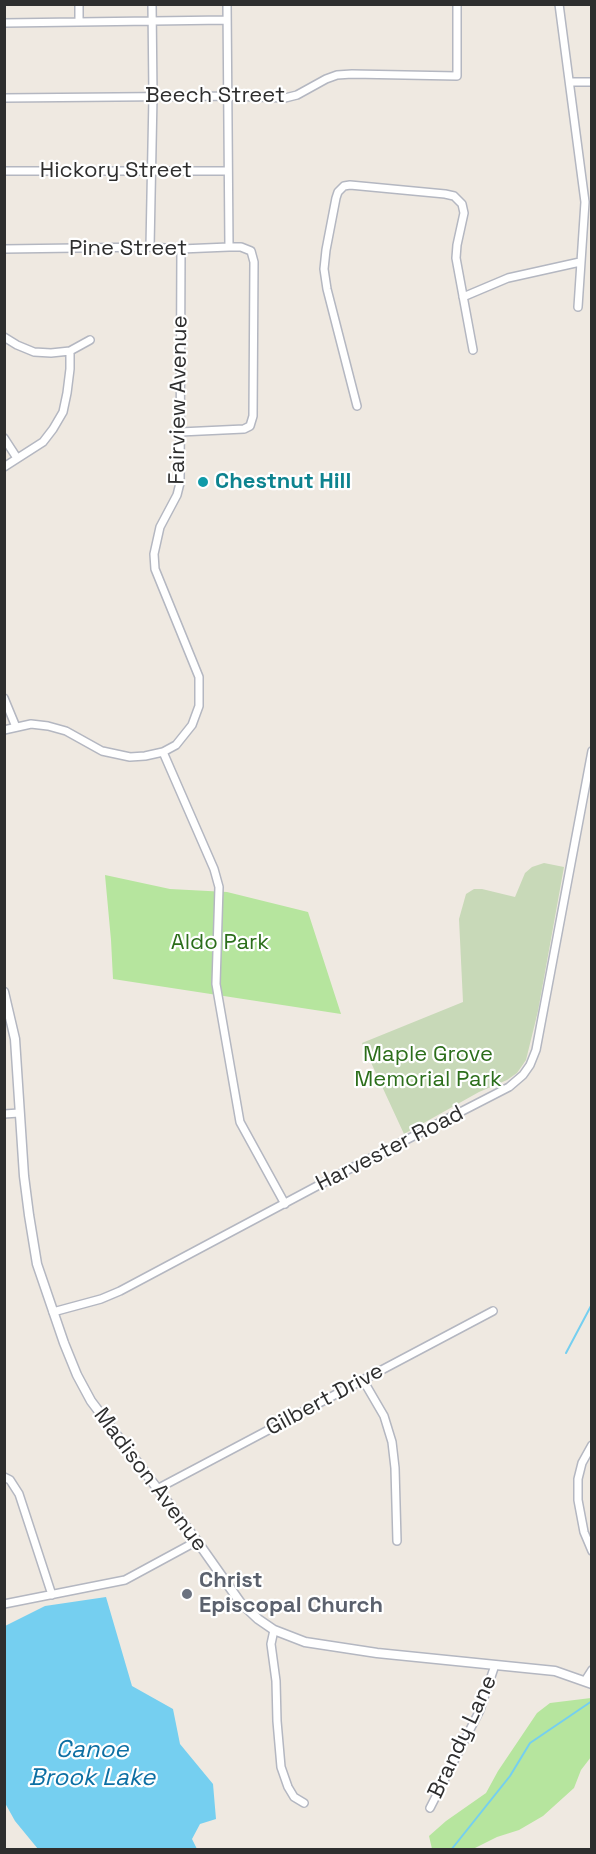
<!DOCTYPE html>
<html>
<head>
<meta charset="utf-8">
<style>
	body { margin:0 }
	#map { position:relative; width:596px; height:1854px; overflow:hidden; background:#efe9e1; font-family:"Space Grotesk",sans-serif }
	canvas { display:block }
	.frame { position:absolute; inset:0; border:6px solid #2e2e2e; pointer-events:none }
</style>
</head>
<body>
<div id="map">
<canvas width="596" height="1854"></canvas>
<div class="frame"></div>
</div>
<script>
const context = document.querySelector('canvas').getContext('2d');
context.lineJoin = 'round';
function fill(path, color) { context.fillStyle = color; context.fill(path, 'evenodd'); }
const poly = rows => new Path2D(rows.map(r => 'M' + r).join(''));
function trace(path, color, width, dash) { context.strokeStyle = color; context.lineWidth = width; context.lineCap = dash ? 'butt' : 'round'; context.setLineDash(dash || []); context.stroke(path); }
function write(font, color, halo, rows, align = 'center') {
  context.font = font + ' "Space Grotesk",sans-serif'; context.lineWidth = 4.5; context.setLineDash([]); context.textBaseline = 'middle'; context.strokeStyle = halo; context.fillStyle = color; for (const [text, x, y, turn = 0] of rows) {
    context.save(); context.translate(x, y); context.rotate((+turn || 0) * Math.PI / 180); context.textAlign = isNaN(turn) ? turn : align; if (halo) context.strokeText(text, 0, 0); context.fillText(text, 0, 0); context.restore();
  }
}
const green = poly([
	[105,875,170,889,227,892,308,912,341,1014,113,979,111,940],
	[591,1698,591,1757,581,1770,574,1788,543,1816,519,1830,497,1837,473,1849,432,1849,429,1836,446,1821,486,1793,498,1771,537,1713,550,1703]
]);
const cemetery = poly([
	[544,863,564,867,538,1011,526,1060,517,1073,507,1080,479,1092,404,1134,362,1043,463,1002,459,919,466,894,474,889,482,889,515,897,525,873,532,867]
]);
const water = poly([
	[106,1597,132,1686,173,1709,180,1744,213,1784,216,1819,200,1824,192,1839,197,1849,38,1849,15,1821,5,1803,5,1626,45,1606]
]);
const stream = poly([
	[566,1353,592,1304],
	[451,1850,510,1776,530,1743,592,1701]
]);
const minor = poly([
	[79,4,79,21],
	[227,4,229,247],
	[559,4,585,202,578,307],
	[4,23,227,20],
	[570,82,592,82],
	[4,98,229,96,285,98,297,95,326,79,337,75,352,74,457,76,457,4],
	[4,171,227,171],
	[150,247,153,96,152,4],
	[4,249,150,247,181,249,229,247,241,247,251,251,254,262,253,416,250,426,244,429,180,432],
	[463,297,508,278,580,262],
	[4,337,17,345,34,352,51,353,70,351,90,340],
	[357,406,327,289,324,269,326,250,336,198,338,192,344,186,350,185,445,194,454,196,462,204,464,213,457,245,456,258,473,350],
	[4,438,17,458],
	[4,467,43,442,53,429,63,412,67,393,70,369,70,351],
	[4,698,16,727],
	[4,730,31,724,48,726,66,731,102,751,130,757,145,756,163,752,176,745,192,725,199,706,199,677,155,569,154,554,160,527,177,495,180,483,181,249],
	[163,752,214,869,219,887,216,984,240,1122,285,1204],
	[4,1114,19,1113],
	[53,1312,101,1299,120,1291,334,1177,509,1087,523,1075,530,1065,536,1050,592,751],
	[363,1380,384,1416,392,1442,395,1468,397,1541],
	[592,1445,582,1463,578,1479,578,1500,584,1532,592,1551],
	[4,1477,10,1480,19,1494,52,1595],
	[157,1489,493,1311],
	[4,1604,125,1580,197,1541],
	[274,1630,271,1644,276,1681,277,1721,281,1767,288,1787,294,1797,304,1803],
	[585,1681,592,1670],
	[430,1808,480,1710,495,1665]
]);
const tertiary = poly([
	[4,992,15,1039,24,1176,29,1215,37,1264,64,1343,77,1375,91,1401,197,1541,240,1602,258,1619,274,1630,305,1642,377,1653,555,1671,592,1684]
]);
const markers = [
	[203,482,6,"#0f9aa8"],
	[187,1594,6,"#6b7280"]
];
const streetNames = [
	["Beech Street",215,96],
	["Hickory Street",116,171],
	["Pine Street",128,249],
	["Fairview Avenue",179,400,-89],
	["Harvester Road",390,1149,-27],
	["Gilbert Drive",325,1400,-28],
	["Madison Avenue",150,1480,53],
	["Brandy Lane",463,1737,-65]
];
const cultureNames = [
	["Chestnut Hill",215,482]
];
const parkNames = [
	["Aldo Park",220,943],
	["Maple Grove",428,1055],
	["Memorial Park",428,1080]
];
const worshipNames = [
	["Christ",199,1581],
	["Episcopal Church",199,1606]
];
const waterNames = [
	["Canoe",92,1750],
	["Brook Lake",92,1778]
];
fill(green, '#b6e59e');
fill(cemetery, '#c8d9b8');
fill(water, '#75cff0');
trace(stream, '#75cff0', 2);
trace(minor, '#b4b7c1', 10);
trace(tertiary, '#b4b7c1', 11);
trace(minor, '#fff', 7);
trace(tertiary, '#fff', 8);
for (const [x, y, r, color] of markers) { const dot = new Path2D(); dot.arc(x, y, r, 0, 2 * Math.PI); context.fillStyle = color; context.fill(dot); trace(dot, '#fff', 2); }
write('22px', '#2e2e2e', '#fff', streetNames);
write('bold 22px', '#0d838f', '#fff', cultureNames, 'left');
write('22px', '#2c6e1b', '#fff', parkNames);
write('bold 22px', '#5b616d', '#fff', worshipNames, 'left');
write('italic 24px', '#0d6fa3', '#fff', waterNames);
</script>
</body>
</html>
